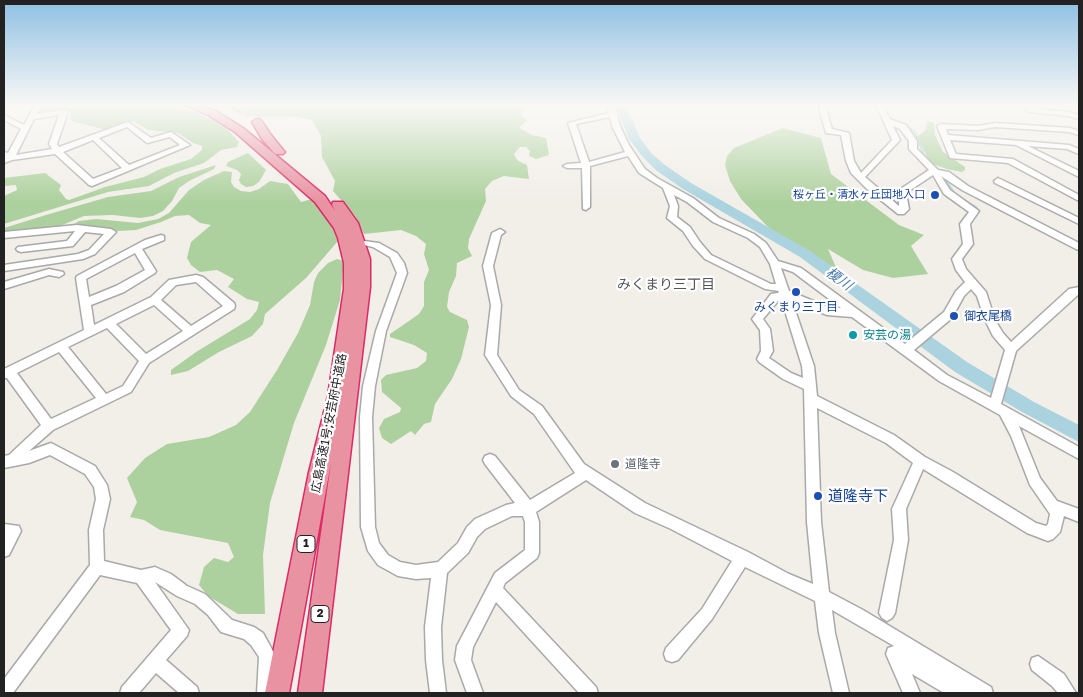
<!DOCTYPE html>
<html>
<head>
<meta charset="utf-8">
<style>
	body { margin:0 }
	#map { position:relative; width:1083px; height:697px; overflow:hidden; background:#f2efe9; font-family:"Golos Text",sans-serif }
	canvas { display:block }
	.frame { position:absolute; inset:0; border:5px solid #222; pointer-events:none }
</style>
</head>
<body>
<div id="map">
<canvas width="1083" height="697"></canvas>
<div class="frame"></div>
</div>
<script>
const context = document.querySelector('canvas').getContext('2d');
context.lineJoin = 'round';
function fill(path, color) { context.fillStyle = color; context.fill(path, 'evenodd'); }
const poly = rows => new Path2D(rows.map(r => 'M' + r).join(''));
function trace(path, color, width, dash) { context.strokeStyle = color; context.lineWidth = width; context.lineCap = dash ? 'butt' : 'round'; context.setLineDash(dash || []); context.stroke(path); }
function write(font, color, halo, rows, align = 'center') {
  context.font = font + ' "Golos Text","Noto Sans JP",sans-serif'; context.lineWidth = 4.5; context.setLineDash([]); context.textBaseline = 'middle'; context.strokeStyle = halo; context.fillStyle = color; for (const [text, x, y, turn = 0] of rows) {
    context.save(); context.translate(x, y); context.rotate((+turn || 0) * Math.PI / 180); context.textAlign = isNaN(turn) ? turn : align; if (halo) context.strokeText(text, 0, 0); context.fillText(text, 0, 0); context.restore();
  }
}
const forest = poly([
	[41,105,166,105,194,112,213,120,228,130,239,142,237,147,221,150,204,163,174,173,149,186,108,192,4,224,4,196,17,190,16,185,4,186,4,178,45,173,61,185,59,190,66,199,69,200,105,187,144,177,160,169,191,159,202,150,202,146,193,143,178,133,148,130,133,121,106,130,75,122,70,119,70,112,40,113,38,113],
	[229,105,521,105,525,107,521,116,527,120,519,128,532,135,546,138,549,155,536,159,529,156,530,151,526,147,520,147,514,154,517,160,527,165,529,179,504,176,492,181,485,189,486,201,469,239,468,248,472,256,457,263,456,276,449,292,447,307,450,312,467,320,469,327,461,359,452,379,435,404,431,422,424,424,415,435,411,431,391,444,382,438,379,428,384,419,400,412,401,408,382,392,381,380,386,375,417,368,426,361,427,353,414,345,390,337,390,334,419,314,424,306,424,282,429,270,424,254,426,244,416,236,401,230,364,234,355,216,333,191,335,181,322,157,321,136,312,120,293,116,264,117,240,114,230,109],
	[927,121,934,123,935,135,943,152,965,167,965,170,962,172,947,169,930,163,917,137,926,130],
	[783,128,821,138,831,174,899,225,924,235,911,246,928,274,893,278,863,270,828,249,844,286,788,245,767,226,741,199,730,181,725,165,727,156,734,148],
	[248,153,266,170,259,182,253,186,246,187,241,184,239,180,241,174,237,170,226,166,228,162],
	[216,165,214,169,189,181,179,188,172,201,163,211,153,216,140,218,113,215,84,216,60,226,38,230,4,233,4,228,46,215,108,197,151,191,179,177],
	[224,171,232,172,231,182,234,187,241,191,250,192,259,189,270,181,288,184,301,202,312,199,321,208,330,222,338,241,306,278,265,314,263,324,252,336,219,352,188,371,171,375,171,370,196,352,250,319,257,310,259,302,247,299,228,287,234,279,217,270,200,272,191,265,187,258,191,242,211,225,200,223,189,215,175,216,161,222,136,230,118,231,71,226,79,221,96,219,138,223,158,219,169,213,189,190,204,180],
	[337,259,344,261,340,300,326,345,294,423,270,503,263,555,265,614,238,614,208,596,199,585,204,567,214,558,228,562,234,557,228,543,160,530,144,520,130,517,137,502,127,478,145,458,167,444,209,437,236,425,250,412,277,370,298,333,310,305,314,282,318,273,328,263]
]);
const stream = poly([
	[906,126,915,132,924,156],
	[945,179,955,194],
	[962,199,976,207,977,212]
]);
const river = poly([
	[616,105,626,105,640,138,651,153,665,165,691,183,810,251,967,362,1034,402,1079,425,1079,442,1022,412,955,372,800,257,683,189,657,171,643,157,629,139,616,105]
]);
const highwayTunnel = poly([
	[244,105,257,122]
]);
const minor = poly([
	[35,105,42,105,37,114,64,110,68,112,57,144,59,147,128,122,151,138,171,132,190,145,92,186,89,185,55,154,12,160,4,163,4,152,8,153,21,129,4,120,4,115,24,125,35,105],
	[59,115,49,144,52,149,16,155,34,119,59,115],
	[127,127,147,143,170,137,180,145,129,165,99,138,127,127],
	[93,140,122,168,93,179,63,152,93,140],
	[607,105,615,105,620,126,629,145,645,169,657,178,693,198,719,218,754,234,766,243,778,261,801,268,905,344,944,312,956,291,965,282,956,270,952,259,963,244,960,224,969,212,944,194,933,175,906,193,909,209,904,214,898,214,867,189,851,173,846,161,841,135,826,133,818,105,825,105,832,129,849,133,854,161,861,173,892,140,876,105,883,105,890,119,906,125,917,141,917,149,938,170,949,172,968,186,1079,243,1079,250,1076,249,962,190,941,176,950,190,979,211,970,224,973,244,962,259,966,269,986,292,995,320,1003,333,1011,342,1069,289,1079,287,1079,294,1016,351,1001,404,1079,447,1079,459,1019,426,1040,478,1057,501,1079,509,1079,522,1064,516,1060,532,1053,539,1048,541,1027,533,923,469,906,509,908,540,895,613,892,618,887,621,882,618,879,613,894,540,892,509,913,463,886,443,817,408,821,522,829,592,863,610,991,687,993,693,944,693,912,674,920,693,903,693,886,654,888,648,894,646,832,610,835,633,849,693,833,693,819,633,815,601,745,567,712,619,678,660,672,662,666,660,664,654,666,648,702,609,732,561,671,529,635,513,586,480,536,512,539,522,539,553,537,558,505,583,503,588,596,687,598,693,579,693,496,602,473,647,471,660,483,693,467,693,455,660,457,646,495,573,525,550,525,522,523,516,512,516,485,529,477,537,468,553,447,573,441,627,442,660,446,693,430,693,426,660,425,627,431,578,416,579,398,576,378,565,368,551,361,527,360,417,363,386,376,331,397,273,390,257,373,247,364,245,364,241,379,243,397,253,404,263,407,273,386,331,375,386,372,417,375,527,379,543,388,555,400,562,416,565,438,562,458,543,467,527,475,519,506,505,515,503,485,464,483,460,485,456,490,454,495,456,530,500,575,473,534,414,511,396,485,355,491,305,483,266,492,233,500,229,505,232,501,235,493,266,501,305,497,355,519,390,542,406,584,464,645,503,748,552,789,574,813,584,807,522,804,389,783,379,759,362,757,359,761,351,760,330,752,319,771,294,778,293,779,291,765,289,705,259,693,246,683,231,667,218,670,206,663,188,639,173,628,156,590,166,590,207,586,210,583,209,582,168,567,168,563,166,567,164,581,163,568,123,609,113,607,105],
	[610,117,612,126,625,152,589,162,576,124,610,117],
	[893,126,900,129,909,141,909,149,929,170,899,190,899,206,865,177,900,140,893,126],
	[674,195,687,202,713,222,748,238,760,247,770,264,776,284,771,284,711,255,700,242,690,227,677,217,678,206,674,195],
	[781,268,793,272,841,308,828,307,789,291,781,268],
	[971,289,977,296,985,320,993,336,1005,350,991,398,947,375,914,350,952,318,964,296,971,289],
	[778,301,782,301,802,366,803,378,791,373,769,358,773,351,770,329,763,319,778,301],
	[792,301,827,315,852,317,939,381,1000,415,1011,436,1030,485,1050,514,1048,524,1046,526,1036,523,953,472,925,457,894,435,817,396,814,366,792,301],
	[1035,105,1043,105,1038,109,1069,112,1079,115,1079,119,1068,116,1029,112,1025,110,1035,105],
	[995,123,1070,128,1079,131,1079,135,1069,132,995,127,978,130,946,129,948,135,1069,145,1079,149,1079,154,1067,149,1028,146,1079,171,1079,177,1016,145,950,140,956,154,1013,159,1079,195,1079,201,1008,163,950,158,937,126,941,124,978,126,995,123],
	[998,178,1079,218,1079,224,995,183,994,181,998,178],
	[77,225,111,229,116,232,95,254,83,259,4,271,4,265,78,254,89,250,104,234,85,232,73,246,21,252,18,251,16,249,18,247,67,241,75,231,4,238,4,232,77,225],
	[161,235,164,236,164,240,142,249,156,271,155,273,124,292,91,305,94,325,151,297,169,280,196,275,203,277,234,303,235,306,234,309,149,363,131,392,53,430,29,451,51,443,95,466,107,485,110,499,103,530,104,561,141,570,155,567,171,574,187,586,205,594,232,620,254,627,263,633,275,655,273,693,257,693,259,657,251,645,244,639,221,632,208,615,195,604,177,596,155,582,189,630,187,636,166,660,197,687,199,693,179,693,156,673,139,693,120,693,122,687,171,630,137,583,100,575,13,693,4,693,4,679,90,565,89,530,96,499,94,487,85,474,50,455,29,463,4,468,4,456,9,455,41,425,7,378,4,378,4,369,84,330,76,278,77,276,145,240,161,235],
	[135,253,145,270,116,286,89,297,86,279,135,253],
	[196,282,223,306,191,326,161,300,176,285,196,282],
	[154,305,183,331,146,354,116,324,154,305],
	[107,328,139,361,123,386,106,394,68,347,107,328],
	[59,352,96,398,51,419,17,373,59,352],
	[49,269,63,272,64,274,59,277,49,275,4,289,4,282,49,269],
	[4,524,19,526,21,531,9,555,4,557,4,524],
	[1038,656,1064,674,1076,693,1058,693,1052,686,1032,670,1030,664,1032,658,1038,656]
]);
const highway = poly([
	[185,105,199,105,216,111,243,128,325,196,335,211,332,205,333,202,343,202,358,223,370,259,370,287,322,693,298,693,331,463,289,693,265,693,309,472,328,396,344,289,344,263,338,238,334,228,315,202,235,132,208,115,185,105],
	[257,119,261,120,271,135,283,150,285,152,283,154,275,154,262,139,252,122,257,119]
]);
const markers = [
	[935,195,5,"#1a4fb4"],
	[796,292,5,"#1a4fb4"],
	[954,316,5,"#1a4fb4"],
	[853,335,5,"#0f9aa8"],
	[615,464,5,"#6b7280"],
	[818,496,5,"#1a4fb4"]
];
const farTransitnames = [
	["桜ヶ丘・清水ヶ丘団地入口",925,195]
];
const shields = [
	[306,544,18],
	[320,614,18]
];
const shieldNames = [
	["1",306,544],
	["2",320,614]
];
const transitNames = [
	["みくまり三丁目",796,307],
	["御衣尾橋",964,316,"left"]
];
const cultureNames = [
	["安芸の湯",863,335]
];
const streetNames = [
	["広島高速1号;安芸府中道路",329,423,-79]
];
const worshipNames = [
	["道隆寺",625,464]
];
const waterNames = [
	["榎川",839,279,36]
];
const neighbourhoodNames = [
	["みくまり三丁目",666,285]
];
const nearTransitnames = [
	["道隆寺下",828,496]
];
fill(forest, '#add19e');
trace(stream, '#aad3df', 2);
fill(river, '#aad3df');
trace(highwayTunnel, '#c8c6c1', 12, [12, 6]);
trace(minor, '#a9a9a9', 3);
trace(highway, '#dc2a67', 3);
fill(minor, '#fff');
fill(highway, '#e892a2');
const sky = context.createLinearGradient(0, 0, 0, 202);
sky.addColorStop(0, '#8fc0e4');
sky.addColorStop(0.52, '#f9f8f5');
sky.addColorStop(1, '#f9f8f500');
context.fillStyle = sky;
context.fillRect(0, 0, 1083, 202);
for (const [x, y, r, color] of markers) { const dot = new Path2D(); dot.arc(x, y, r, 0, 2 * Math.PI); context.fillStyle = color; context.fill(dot); trace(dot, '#fff', 2); }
write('11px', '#164399', '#fff', farTransitnames, 'right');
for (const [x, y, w] of shields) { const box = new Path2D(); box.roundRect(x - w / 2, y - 8.5, w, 17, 4); context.fillStyle = '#fff'; context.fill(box); trace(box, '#222', 1); }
write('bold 11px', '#222', null, shieldNames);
write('12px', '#164399', '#fff', transitNames);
write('12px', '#0d838f', '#fff', cultureNames, 'left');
write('12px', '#222', '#fff', streetNames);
write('12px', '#5b616d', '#fff', worshipNames, 'left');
write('italic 14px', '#4a7aab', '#fff', waterNames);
write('14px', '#555', '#fff', neighbourhoodNames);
write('15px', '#164399', '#fff', nearTransitnames, 'left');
</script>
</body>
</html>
